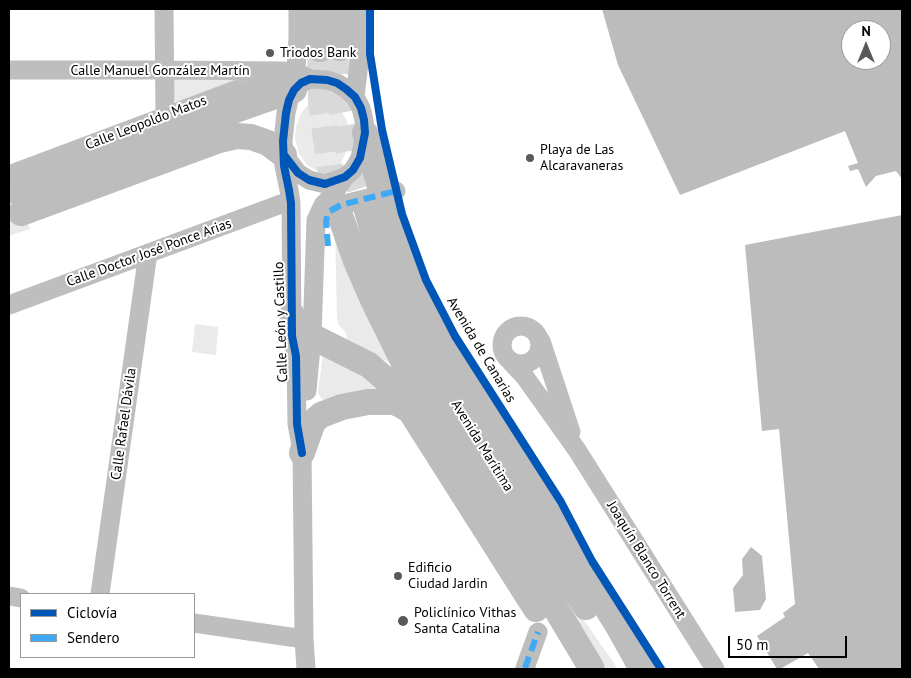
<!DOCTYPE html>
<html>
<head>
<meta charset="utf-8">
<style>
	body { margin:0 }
	#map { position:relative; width:911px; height:678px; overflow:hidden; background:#fff; font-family:"PT Sans",sans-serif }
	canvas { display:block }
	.frame { position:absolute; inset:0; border:10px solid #000; pointer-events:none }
	.legend { position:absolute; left:20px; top:593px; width:175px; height:65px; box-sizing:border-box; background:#fff; border:1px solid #999; margin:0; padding:6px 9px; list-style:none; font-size:15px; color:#000 }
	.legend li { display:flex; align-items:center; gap:10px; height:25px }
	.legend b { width:25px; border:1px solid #999 }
	.north { position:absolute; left:841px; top:20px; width:50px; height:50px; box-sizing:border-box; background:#fff; border:1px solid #999; border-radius:50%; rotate:0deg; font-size:14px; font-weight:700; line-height:20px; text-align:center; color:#000 }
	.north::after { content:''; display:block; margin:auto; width:18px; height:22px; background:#595959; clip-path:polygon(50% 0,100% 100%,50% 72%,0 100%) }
	.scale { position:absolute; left:728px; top:636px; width:119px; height:22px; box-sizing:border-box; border:2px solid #000; border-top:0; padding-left:6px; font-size:15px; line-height:18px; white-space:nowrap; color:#000; -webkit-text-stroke:4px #fff; paint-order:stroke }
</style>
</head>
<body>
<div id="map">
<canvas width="911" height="678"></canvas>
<div class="frame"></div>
<ul class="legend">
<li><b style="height:6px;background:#0057b8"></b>Ciclovía</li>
<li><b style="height:6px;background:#3fa9f5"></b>Sendero</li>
</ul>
<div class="north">N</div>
<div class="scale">50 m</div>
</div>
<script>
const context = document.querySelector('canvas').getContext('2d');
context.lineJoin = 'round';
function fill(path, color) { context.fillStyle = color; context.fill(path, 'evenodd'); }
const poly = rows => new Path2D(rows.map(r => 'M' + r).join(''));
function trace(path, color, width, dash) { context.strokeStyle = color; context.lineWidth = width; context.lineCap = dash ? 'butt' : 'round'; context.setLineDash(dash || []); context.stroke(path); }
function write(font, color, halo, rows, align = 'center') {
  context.font = font + ' "PT Sans",sans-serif'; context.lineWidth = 4; context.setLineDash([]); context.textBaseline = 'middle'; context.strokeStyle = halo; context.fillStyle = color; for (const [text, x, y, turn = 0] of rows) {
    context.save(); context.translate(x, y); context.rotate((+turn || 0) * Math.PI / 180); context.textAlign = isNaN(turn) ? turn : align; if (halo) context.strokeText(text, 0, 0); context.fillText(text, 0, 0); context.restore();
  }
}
const green = poly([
	[172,77,235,78,234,81,179,102,177,102,173,99],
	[322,98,327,98,333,101,338,105,347,121,349,134,346,152,340,165,334,169,323,172,317,171,307,165,299,153,295,139,296,126,301,114,305,108,314,101],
	[11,182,30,229,9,236,9,183],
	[335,227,392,364,346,342,347,338,346,333,338,324,337,320],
	[195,324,218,327,216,355,192,352],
	[323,353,385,389,325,402,322,399,318,393],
	[553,576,618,669,607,669,550,578]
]);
const water = poly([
	[602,9,902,9,902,179,896,171,876,176,866,187,858,169,850,171,848,166,858,163,845,131,680,195,618,65],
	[851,30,881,30,881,60,851,60],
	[902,215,902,669,819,669,808,653,780,669,777,669,757,636,785,617,783,613,795,604,779,429,762,431,745,245],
	[751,547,762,556,766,599,760,610,735,612,733,588,743,575,742,559]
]);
const highwayTunnel = poly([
	[340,48,340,104,351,161,366,207],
	[320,49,321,103,330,167,338,207]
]);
const minor = poly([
	[164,9,165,116],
	[9,70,165,70,283,71,297,72,310,79],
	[295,83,298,38,298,9],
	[355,97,360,55,359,9],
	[284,155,298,173,309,180,325,184,345,177,353,170,360,158,365,133,364,120,361,108,355,97,346,89,337,83,327,80,310,79,301,83,294,90,289,100,286,113,283,141,284,166,289,190,291,203,292,336,296,356,297,424,302,451],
	[9,175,273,76],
	[327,217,330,211,341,205,396,191],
	[9,305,281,204,291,203],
	'502 345a19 19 0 1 1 38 0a19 19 0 1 1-38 0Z',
	[541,341,571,432],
	[511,362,525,377,577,450,715,669],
	[307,391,312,336,316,220,323,205,332,196,345,177],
	[303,441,302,453,304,639,306,669],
	[100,594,148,253],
	[9,596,21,598],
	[194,623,304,639],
	[525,669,525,668,538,632]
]);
const highway = poly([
	[319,9,320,49],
	[339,9,340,48],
	[365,133,382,194,415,282,454,362,618,626,642,669],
	[10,190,261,101,294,90],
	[366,207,380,255,399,305,425,355,469,425,586,607],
	[21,213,219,140,237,136,251,137,268,143,284,155],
	[340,215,356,261,373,300,403,361,446,433,507,527,592,669],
	[292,315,296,325,307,334,369,365,391,384,399,393,536,609],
	[302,453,313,422,321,415,342,407,368,402,394,402,401,405,411,411]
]);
const quiet = poly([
	[328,246,326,222,327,216,330,211,341,205,396,191],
	[525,668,538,632]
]);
const cycleway = poly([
	[370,9,370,54,382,130,402,214,426,280,455,336,561,502,592,561,661,669],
	[284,155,298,173,309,180,325,184,345,177,353,170,360,158,365,133,364,120,361,108,355,97,346,89,337,83,327,80,310,79,301,83,294,90,289,100,286,113,283,141,284,166,289,190,291,203,292,336,296,356,297,424,302,453]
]);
const markers = [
	[270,53,5,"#595959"],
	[530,158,5,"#595959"],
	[398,576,5,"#595959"],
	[403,621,6,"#595959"]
];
const poiNames = [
	["Triodos Bank",280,53],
	["Playa de Las",540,150],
	["Alcaravaneras",540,166],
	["Edificio",408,568],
	["Ciudad Jardin",408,584],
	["Policlínico Vithas",414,613],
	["Santa Catalina",414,629]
];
const streetNames = [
	["Calle Manuel González Martín",160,71],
	["Calle Leopoldo Matos",146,123,-21],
	["Calle Doctor José Ponce Arias",149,253,-20],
	["Calle León y Castillo",281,322,-92],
	["Avenida de Canarias",481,350,59],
	["Calle Rafael Dávila",124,424,-82],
	["Avenida Marítima",482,446,58],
	["Joaquín Blanco Torrent",646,560,58]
];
fill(green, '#eaeaea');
fill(water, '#bcbcbc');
trace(highwayTunnel, '#d9d9d9', 26, [26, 13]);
trace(minor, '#bebebe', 19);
trace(highway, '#bdbdbd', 26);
trace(quiet, '#3fa9f5', 6, [12, 6]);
trace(cycleway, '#0057b8', 8);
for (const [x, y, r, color] of markers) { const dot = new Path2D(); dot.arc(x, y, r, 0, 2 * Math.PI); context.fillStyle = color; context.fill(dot); trace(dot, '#fff', 2); }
write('14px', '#000', '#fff', poiNames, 'left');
write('14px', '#000', '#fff', streetNames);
</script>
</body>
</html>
